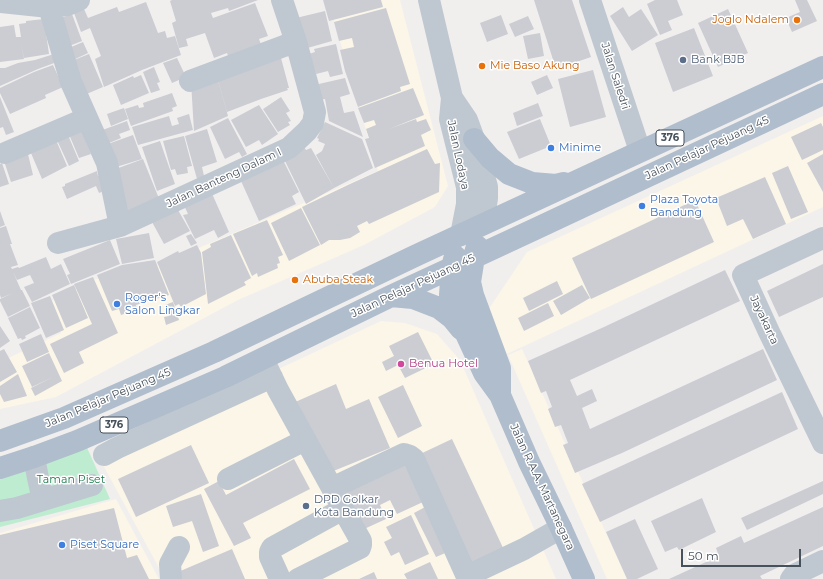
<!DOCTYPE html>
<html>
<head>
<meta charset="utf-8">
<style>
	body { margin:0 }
	#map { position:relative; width:823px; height:579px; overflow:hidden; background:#f1eeee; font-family:Montserrat,sans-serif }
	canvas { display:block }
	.scale { position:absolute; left:681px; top:549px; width:120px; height:18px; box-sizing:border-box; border:2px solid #47515b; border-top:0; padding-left:5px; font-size:12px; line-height:14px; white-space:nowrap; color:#47515b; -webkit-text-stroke:3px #fff; paint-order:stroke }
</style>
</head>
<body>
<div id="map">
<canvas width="823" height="579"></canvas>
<div class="scale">50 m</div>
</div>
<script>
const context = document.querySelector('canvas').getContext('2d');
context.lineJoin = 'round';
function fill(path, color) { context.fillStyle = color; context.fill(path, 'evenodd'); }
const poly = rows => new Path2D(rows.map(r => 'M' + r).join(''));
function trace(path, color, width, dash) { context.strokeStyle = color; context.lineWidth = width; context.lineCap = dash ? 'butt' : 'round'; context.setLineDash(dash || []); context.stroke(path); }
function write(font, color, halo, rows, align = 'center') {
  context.font = font + ' Montserrat,sans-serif'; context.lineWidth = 3; context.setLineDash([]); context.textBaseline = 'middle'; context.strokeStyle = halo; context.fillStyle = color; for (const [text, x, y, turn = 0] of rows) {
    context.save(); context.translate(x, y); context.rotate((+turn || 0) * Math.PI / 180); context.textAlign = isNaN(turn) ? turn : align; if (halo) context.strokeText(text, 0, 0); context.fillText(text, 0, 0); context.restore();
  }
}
const commercial = poly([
	[328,0,400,0,448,186,435,207,364,245,238,300,56,397,0,409,0,362,61,333,50,302,96,279,124,280,378,171],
	[823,116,823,207,507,354,488,310,527,252],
	[381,321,405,323,437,334,460,360,556,579,165,579,97,454],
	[522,349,627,579,607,579,508,355],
	[116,499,159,579,0,579,0,533]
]);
const green = poly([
	[85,443,110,499,0,527,0,476]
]);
const building = poly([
	[172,0,258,0,229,11,228,8,211,13,213,18,255,3,268,36,259,39,262,47,230,61,227,53,214,58,205,33,186,39,188,46,179,48,172,23,176,21,170,1],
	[323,0,381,0,383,7,329,21],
	[534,0,572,0,591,57,556,69],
	[655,0,677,0,683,15,668,21,672,30,660,35,647,4],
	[795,0,807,0,817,21,792,32,786,18,800,12],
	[146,2,158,33,165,31,167,38,175,36,181,55,142,70,104,87,95,59,101,56,90,28,81,32,74,13,84,9,88,18,117,7,119,12],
	[623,7,629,17,641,9,658,35,632,51,610,16],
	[386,8,410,84,400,87,401,91,358,107,345,71,340,50,354,47,352,38,339,41,334,22],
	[728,9,748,53,718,67,698,23],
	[325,11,332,41,304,49,296,18],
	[72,14,82,41,64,48,55,20],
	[501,15,508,34,487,42,480,23],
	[528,16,534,29,515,37,509,24],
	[44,19,49,54,24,58,21,44,24,59,0,62,0,27,14,25,16,37,21,37,19,24,26,23,26,21],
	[694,28,713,76,673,92,655,43],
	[540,33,544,56,528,59,523,36],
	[83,42,88,53,69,62,64,50],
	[336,44,343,74,330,77,328,71,316,74,309,54,315,52,314,49],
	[54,54,57,62,38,69,0,86,0,68,5,68,18,63,35,60],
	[89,54,103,87,82,96,69,62],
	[177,58,186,77,172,83,163,63],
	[281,58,289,88,287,88,288,90,261,99,227,112,216,73],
	[53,65,63,87,45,95,46,98,10,114,0,93,0,88,34,72,37,78,34,72],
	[154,67,160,82,157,83,160,90,151,93,143,72],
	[593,70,606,117,570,127,558,79],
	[141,75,149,93,121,105,113,85,133,76,134,78],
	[547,75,553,88,537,95,531,82],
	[217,77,228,116,194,131,191,82],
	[345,78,350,94,340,97,344,113,354,111,363,137,329,121,325,99,313,101,310,86],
	[413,88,424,115,389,129,416,119,417,122,426,119,431,130,421,135,425,146,375,168,365,139,369,138,366,129,376,125,374,120,364,123,358,108],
	[172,93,177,106,172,108,173,111,131,126,125,109,138,105,139,108,144,107,143,103],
	[0,97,14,132,6,135,3,127,0,128],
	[281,97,290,111,286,113,291,121,288,122,290,125,278,132,263,109],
	[538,103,543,116,517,126,513,113],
	[259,105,278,134,262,145,259,140,246,147,231,120],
	[124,108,128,119,111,126,107,114],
	[189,114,193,130,138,145,132,127,169,116,172,126,179,124,177,118],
	[228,118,247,154,242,157,239,152,225,159,210,127],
	[540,119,551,146,519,159,507,132],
	[127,121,130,130,119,134,121,138,102,146,97,132],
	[325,122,362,139,373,168,334,188,316,155,322,151,325,144,318,141,319,139,317,138],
	[821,123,823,127,823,150,802,160,791,137],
	[80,127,91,154,79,158,68,132],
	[207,129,217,162,202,167,204,176,197,179,185,136],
	[68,135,79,161,69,166,57,140],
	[133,135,142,159,113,168,105,145],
	[184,136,192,166,187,167,188,173,177,175,175,169,171,170,163,141],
	[56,140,67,166,42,179,28,146],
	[160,141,175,184,157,191,142,147],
	[304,147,306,150,311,148,334,188,306,204,285,161],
	[427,149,435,164,440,163,439,192,369,224,367,221,357,226,360,232,350,238,340,240,329,240,321,245,302,207,350,184],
	[27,150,33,175,11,182,4,161],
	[823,154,823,192,807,163],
	[143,159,160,201,120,217,113,170],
	[284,162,299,192,292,196,296,204,259,221,241,181],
	[2,163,9,184,0,187,0,164],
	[788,166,808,212,791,219,772,173],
	[97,171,98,176,99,175,104,191,99,193,96,186,67,199,62,187,65,186,65,184],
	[765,177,786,224,753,239,743,219,727,226,716,198],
	[210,189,229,232,218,238,214,230,195,239,183,215,188,214,182,201],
	[695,200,714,242,591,299,572,258],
	[301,208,320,245,289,261,271,223],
	[178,210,190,231,164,244,152,222],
	[0,211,5,225,0,227],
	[267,220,283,255,278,257,280,263,277,264,278,268,258,277,257,273,252,276,233,234],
	[6,226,12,244,10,244,18,265,11,267,12,269,18,267,19,268,46,257,51,269,61,264,70,284,32,302,24,287,34,283,30,275,17,280,13,272,21,290,22,290,30,306,8,317,0,301,0,299,13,293,1,298,0,295,0,228],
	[149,233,154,258,122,264,116,239],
	[191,234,197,243,191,246,186,236],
	[231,235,251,278,244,282,246,285,208,304,202,252,211,247,210,244],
	[110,240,120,264,71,284,67,275,70,274,63,259],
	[197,245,201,253,206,294,181,307,179,304,175,306,157,262,178,251,179,253],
	[155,260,169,295,136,305,137,309,121,315,119,309,112,311,97,275,122,265],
	[823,264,823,297,779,317,767,291],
	[725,270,740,301,570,380,577,396,592,389,597,401,582,408,590,429,763,349,777,380,622,453,575,473,563,445,568,443,561,425,555,427,548,409,552,407,546,391,541,393,528,361,604,327],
	[93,277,118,333,79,352,84,363,64,373,50,344,92,324,74,284],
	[557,281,563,294,529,311,523,298],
	[74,285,88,318,66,328,52,295],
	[582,285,590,298,561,315,553,301],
	[50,296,64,330,46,338,31,303],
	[173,302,179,320,166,325,164,317,169,316,165,305],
	[548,303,554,316,524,331,518,318],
	[30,307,40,328,25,336,26,338,22,340,21,338,18,339,8,318],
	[0,326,10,341,0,348],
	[418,332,434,364,405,378,398,365,386,371,382,362,394,356,389,346],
	[41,334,49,352,27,362,19,344],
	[4,349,17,372,0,382,0,351],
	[49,353,62,381,35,396,31,388,53,377,32,387,22,366],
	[18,374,27,396,4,402,0,394,0,386],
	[336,384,346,409,369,399,390,448,331,472,293,403],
	[403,385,422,426,398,438,378,397],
	[782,392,798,429,600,522,582,484],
	[452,439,504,550,468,566,416,456],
	[191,445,209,483,136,517,118,479],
	[294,459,310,489,243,523,251,538,234,546,204,489,219,481,226,495],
	[406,464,423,502,397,514,390,500,380,505,386,519,362,530,345,492],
	[823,481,823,494,747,530,741,518],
	[201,494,219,546,203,552,192,521,173,527,166,506],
	[702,498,716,532,679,550,677,547,665,552,651,521],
	[427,506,450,551,436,557,414,513],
	[823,507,823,546,760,576,762,579,669,579,719,556,716,548,741,536,744,543],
	[114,508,127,558,137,555,149,579,0,579,0,535],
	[411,515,429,554,405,565,399,552,391,556,384,542,392,538,386,527],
	[635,519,658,569,637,579,627,579,606,532],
	[232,549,245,579,181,579,178,572],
	[430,562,438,579,407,579,404,574],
	[374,572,377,579,359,579]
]);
const minor = poly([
	[429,0,452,98,450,119,467,187,467,204,461,235],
	[590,0,640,151],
	[0,2,49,7,67,5,79,0],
	[49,7,71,82,107,163,120,226],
	[190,81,284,46,296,42],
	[452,98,467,120,474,139,487,187,487,198,483,224],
	[5,153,87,118],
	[823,238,743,275,769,332,823,443],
	[58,243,120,226,289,148,307,131,313,123,315,112,296,42,282,0],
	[263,359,278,390,332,488,404,454,410,456,414,459,468,579],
	[104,455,117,448,272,377],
	[34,457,38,478,43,500],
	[228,479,305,440],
	[0,511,17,508,92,485],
	[467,576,524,549,561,528],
	[171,579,170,564,179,547],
	[280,579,270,557,270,552,272,548,343,509],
	[298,579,360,548,361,545,361,541,343,509,332,488],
	[791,579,794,575,823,561]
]);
const major = poly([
	[474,139,490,158,509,174,532,183,556,185,564,183],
	[477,246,474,257,470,282,473,295,500,368,500,395],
	[455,256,452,267,450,295,466,334,484,373,500,395,529,462,561,528,584,579],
	[391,296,413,298,439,308,452,318,461,329],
	[0,441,64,418,214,352,417,255,823,67],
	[0,468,34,457,77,441,225,377,391,296,533,230,823,94]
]);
const markers = [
	[797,20,4,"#e8710a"],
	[683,60,4,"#5c6f8a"],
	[482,66,4,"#e8710a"],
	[551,148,4,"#3f7fe0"],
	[642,206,4,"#3f7fe0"],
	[295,280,4,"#e8710a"],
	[117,304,4,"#3f7fe0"],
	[401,364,4,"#d1479c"],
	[306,506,4,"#5c6f8a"],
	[62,545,4,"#3f7fe0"]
];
const shields = [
	[670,138,28],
	[114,425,28]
];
const shieldNames = [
	["376",670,138],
	["376",114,425]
];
const foodNames = [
	["Joglo Ndalem",789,20,"right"],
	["Mie Baso Akung",490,66],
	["Abuba Steak",303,280]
];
const serviceNames = [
	["Bank BJB",691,60],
	["DPD Golkar",314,500],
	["Kota Bandung",314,513]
];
const streetNames = [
	["Jalan Saledri",615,76,72],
	["Jalan Pelajar Pejuang 45",707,148,-25],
	["Jalan Lodaya",458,155,78],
	["Jalan Banteng Dalam I",224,178,-25],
	["Jalan Pelajar Pejuang 45",413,286,-25],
	["Jayakarta",764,320,65],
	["Jalan Pelajar Pejuang 45",108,398,-23],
	["Jalan R.A.A. Martanegara",542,487,65]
];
const shopNames = [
	["Minime",559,148],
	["Plaza Toyota",650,200],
	["Bandung",650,213],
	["Roger's",125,298],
	["Salon Lingkar",125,311],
	["Piset Square",70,545]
];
const hotelNames = [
	["Benua Hotel",409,364]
];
const parkNames = [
	["Taman Piset",71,480]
];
fill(commercial, '#fbf6e8');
fill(green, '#beecd1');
fill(building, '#cbcdd3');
trace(minor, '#bfc8d0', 22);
trace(major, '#afbdcc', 22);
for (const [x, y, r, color] of markers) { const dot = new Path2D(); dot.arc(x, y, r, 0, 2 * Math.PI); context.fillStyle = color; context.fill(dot); trace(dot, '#fff', 1.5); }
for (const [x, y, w] of shields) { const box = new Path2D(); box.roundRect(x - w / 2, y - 8, w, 16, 3); context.fillStyle = '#fff'; context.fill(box); trace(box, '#47515b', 1); }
write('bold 10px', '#47515b', null, shieldNames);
write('11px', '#c56008', '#fff', foodNames, 'left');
write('11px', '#4e5e75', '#fff', serviceNames, 'left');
write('11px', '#47515b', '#fff', streetNames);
write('11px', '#366cbe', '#fff', shopNames, 'left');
write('11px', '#b23c85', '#fff', hotelNames, 'left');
write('11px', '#1b794b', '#fff', parkNames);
</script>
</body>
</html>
